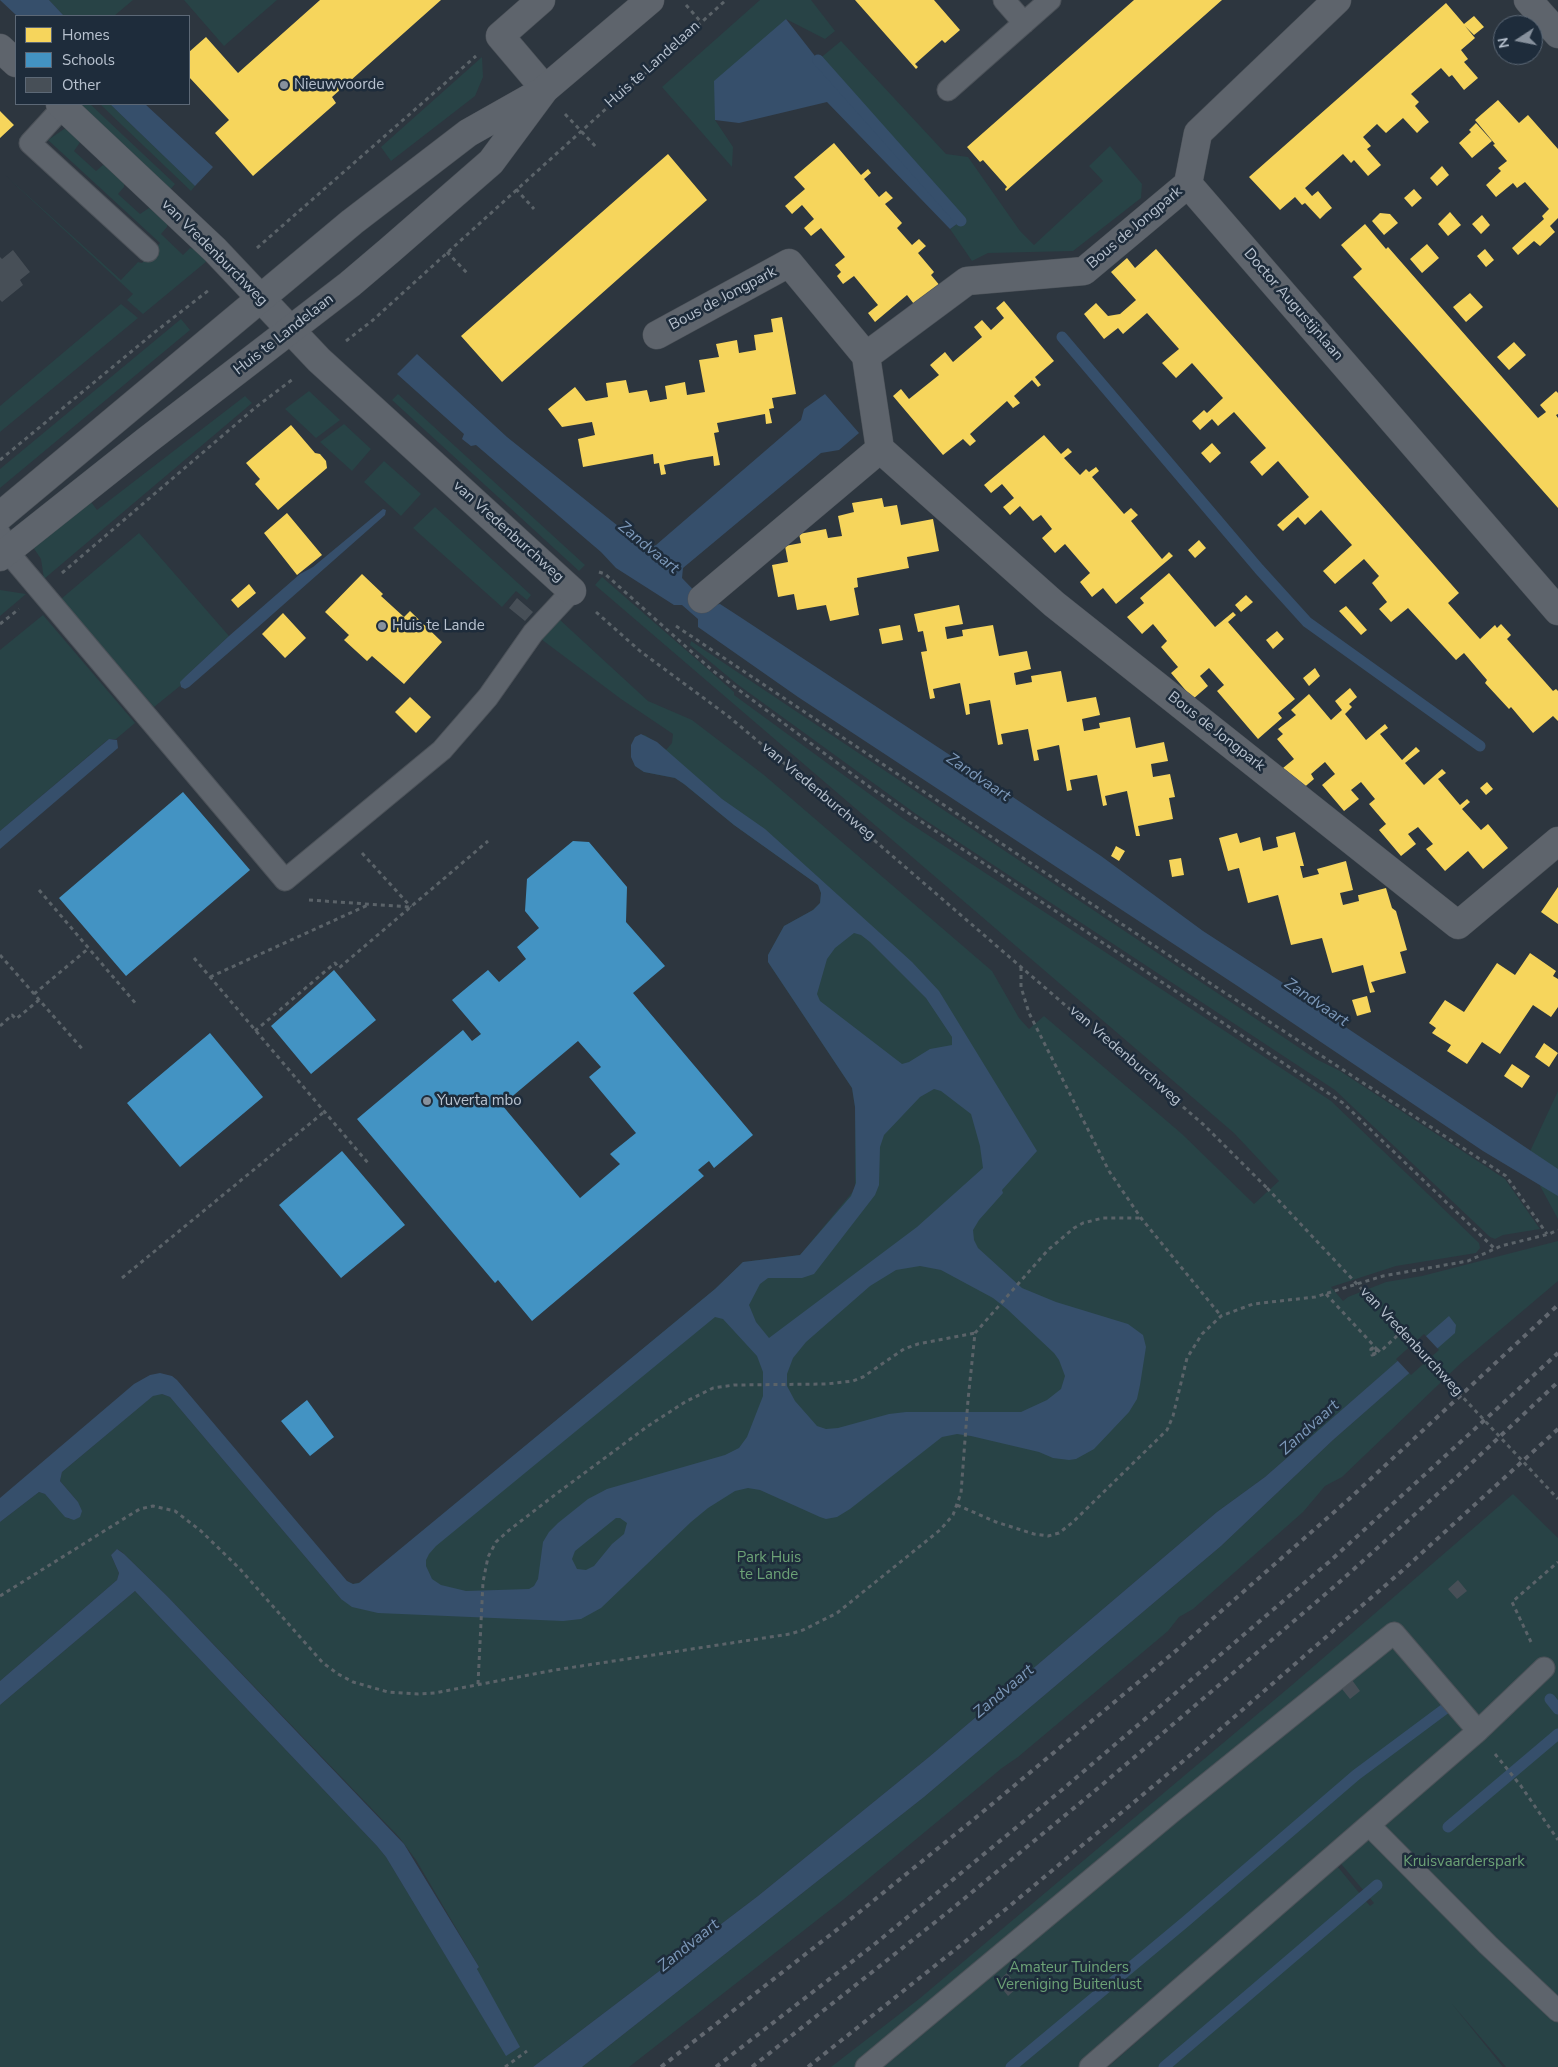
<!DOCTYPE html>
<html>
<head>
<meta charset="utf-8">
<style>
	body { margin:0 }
	#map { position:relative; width:1558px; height:2067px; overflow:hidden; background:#2d363f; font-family:"Nunito Sans",sans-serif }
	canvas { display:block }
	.legend { position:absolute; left:15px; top:15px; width:175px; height:90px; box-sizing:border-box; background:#1e2c3b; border:1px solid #5c6876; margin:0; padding:6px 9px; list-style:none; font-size:15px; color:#b8c2cf }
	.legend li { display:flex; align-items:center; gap:10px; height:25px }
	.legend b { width:25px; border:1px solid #5c6876 }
	.north { position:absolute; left:1493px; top:15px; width:50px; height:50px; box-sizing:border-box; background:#1e2c3b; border:1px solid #5c6876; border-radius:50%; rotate:259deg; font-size:14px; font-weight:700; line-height:20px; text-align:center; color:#b8c2cf }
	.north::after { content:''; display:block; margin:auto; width:18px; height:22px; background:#87919d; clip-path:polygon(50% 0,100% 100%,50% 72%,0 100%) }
</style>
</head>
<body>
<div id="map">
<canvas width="1558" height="2067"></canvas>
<ul class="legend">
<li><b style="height:14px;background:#f6d55c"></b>Homes</li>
<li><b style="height:14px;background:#4393c3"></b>Schools</li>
<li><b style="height:14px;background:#474f57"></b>Other</li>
</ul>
<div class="north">N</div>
</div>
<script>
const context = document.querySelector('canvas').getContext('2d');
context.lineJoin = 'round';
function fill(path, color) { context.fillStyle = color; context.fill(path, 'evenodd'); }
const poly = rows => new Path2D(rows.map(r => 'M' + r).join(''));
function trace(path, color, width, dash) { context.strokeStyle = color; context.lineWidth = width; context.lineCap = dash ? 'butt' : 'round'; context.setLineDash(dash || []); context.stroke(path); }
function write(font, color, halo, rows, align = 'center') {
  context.font = font + ' "Nunito Sans",sans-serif'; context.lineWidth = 5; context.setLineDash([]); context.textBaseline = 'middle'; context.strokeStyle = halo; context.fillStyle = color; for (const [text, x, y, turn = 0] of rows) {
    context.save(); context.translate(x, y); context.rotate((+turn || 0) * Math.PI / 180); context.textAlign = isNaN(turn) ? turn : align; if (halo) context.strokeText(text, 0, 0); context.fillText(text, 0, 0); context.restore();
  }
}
const green = poly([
	[49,0,133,0,114,16,64,16],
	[184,0,277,0,224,46],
	[760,0,811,0,835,31,825,39,786,19,715,120,733,147,732,167,662,87],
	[841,41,946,154,968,157,1020,231,1034,245,1103,181,1089,166,1110,146,1142,184,1141,198,1073,251,988,253,972,261,950,229,961,221,818,60],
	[482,57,483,77,475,96,391,161,381,147],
	[77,104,90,104,125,137,175,184,169,191],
	[100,104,110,104,195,186,191,191],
	[67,127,81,141,74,151,96,171,103,165,107,166,124,182,124,187,118,194,140,214,149,208,167,223,167,227,161,234,183,255,190,248,195,249,207,261,143,314,127,300,133,294,5,175,121,280,138,262,142,263,160,243,48,140],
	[121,304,138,318,0,432,0,406],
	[181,319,190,330,0,488,0,469],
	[309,391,340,420,316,438,285,409],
	[398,394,585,565,579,571,392,400],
	[245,396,252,403,44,579,41,559,33,547,91,502,97,510],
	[344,424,371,449,352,471,320,442],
	[384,461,421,494,401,516,364,482],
	[435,507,531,595,527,600,516,591,502,607,413,528],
	[139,533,229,636,186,676,180,686,154,707,61,599],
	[602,577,734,692,734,695,905,820,1331,1101,1479,1243,1480,1248,1476,1253,1396,1266,1331,1287,1343,1301,1348,1297,1386,1282,1422,1276,1558,1241,1558,1281,1461,1363,1342,1477,1325,1486,1303,1512,1193,1609,1179,1617,1168,1631,1018,1757,1002,1768,844,1899,629,2067,582,2067,924,1797,1221,1546,1333,1440,1442,1344,1398,1361,1265,1477,1217,1512,929,1757,758,1896,533,2067,0,2067,0,1705,135,1591,377,1846,386,1857,506,2055,477,1969,479,1967,416,1860,399,1837,168,1597,122,1552,117,1549,111,1555,119,1573,117,1580,0,1681,0,1522,39,1492,45,1494,69,1519,78,1502,60,1481,62,1472,155,1394,162,1394,170,1397,341,1599,347,1581,353,1584,361,1582,715,1289,743,1262,800,1255,855,1189,855,1107,852,1088,768,962,768,955,784,926,813,910,820,903,821,893,818,885,734,825,684,784,675,778,644,772,635,766,631,752,635,737,645,735,666,750,672,743,673,734,621,699,541,639,560,620,648,701,692,720,764,775,992,971,1019,1018,1029,1029,1044,1016,1182,1134,1254,1204,1279,1181,1234,1133,595,585],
	[0,590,26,594,0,616],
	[43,615,135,723,116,739,109,739,105,742,0,831,0,650],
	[691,641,1316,1059,1340,1071,1505,1179,1540,1229,1503,1235,1495,1239,1490,1237,1335,1090,916,814,737,684,690,645],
	[1558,1091,1558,1219,1526,1160],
	[1513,1494,1558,1538,1558,2067,1506,2067,1452,2004,1503,2067,1108,2067,1337,1866,1370,1906,1374,1903,1332,1853,1085,2067,831,2067,919,1999,1292,1685]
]);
const water = poly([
	[0,0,49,0,64,16,17,16],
	[786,19,818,60,961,221,950,229,827,102,739,123,715,120,714,81],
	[110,104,145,104,213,167,195,186],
	[417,354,507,437,638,542,644,546,651,547,656,545,801,420,804,409,825,394,859,433,839,450,821,453,683,568,682,578,709,606,720,604,737,615,962,763,1101,856,1203,931,1297,992,1347,1028,1558,1169,1558,1196,1483,1151,1239,987,798,697,698,627,698,619,682,605,674,605,616,568,601,552,476,445,471,446,462,439,464,434,397,374],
	[383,509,386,510,385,515,257,628,189,687,185,689,181,687,180,682,186,676,229,636,300,574,313,567],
	[641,734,657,742,722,799,765,829,912,962,939,991,1037,1151,1002,1190,1003,1193,979,1220,973,1230,974,1240,978,1248,1022,1288,1056,1302,1128,1324,1143,1335,1146,1347,1140,1385,1137,1399,1129,1412,1094,1449,1076,1459,1069,1460,1053,1458,1039,1452,971,1436,957,1434,942,1437,850,1509,837,1517,826,1519,820,1517,760,1490,748,1488,735,1491,708,1508,691,1522,601,1608,581,1619,563,1621,378,1613,352,1607,341,1599,170,1397,162,1394,153,1396,62,1472,60,1481,78,1502,82,1511,80,1517,74,1520,65,1517,45,1494,39,1492,0,1522,0,1498,134,1384,150,1375,160,1373,172,1376,177,1380,347,1581,353,1584,359,1583,715,1289,743,1262,800,1255,851,1196,856,1183,855,1107,852,1088,768,962,768,955,784,926,813,910,820,903,821,893,818,885,734,825,684,784,675,778,644,772,635,766,631,757,631,745,635,737],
	[854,933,861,935,870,942,926,998,952,1037,952,1045,930,1049,909,1062,902,1064,820,1001,817,994,827,959,835,948],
	[934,1089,941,1091,971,1114,980,1146,983,1168,917,1227,769,1338,756,1322,749,1305,760,1284,768,1278,802,1278,814,1274,875,1195,879,1185,880,1147,884,1135,920,1097],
	[920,1266,941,1270,993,1298,1007,1309,1054,1353,1059,1360,1065,1376,1061,1389,1047,1400,1021,1412,906,1412,889,1414,838,1428,826,1429,817,1426,795,1401,787,1386,787,1374,793,1358,806,1342,870,1286,896,1270],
	[715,1317,723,1319,757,1356,763,1372,763,1396,747,1437,739,1448,725,1455,607,1489,588,1499,558,1523,549,1532,543,1542,538,1579,534,1586,529,1589,466,1591,441,1585,432,1579,426,1566,426,1560,429,1554,436,1546],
	[616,1518,620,1518,627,1523,624,1534,612,1544,594,1566,586,1570,577,1569,572,1559,575,1551],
	[109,739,117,740,118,748,0,849,0,831],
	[1449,1316,1456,1325,1455,1333,1333,1440,1221,1546,924,1797,582,2067,533,2067,758,1896,929,1757,1217,1512,1265,1477],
	[117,1549,124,1554,168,1597,404,1844,479,1967,477,1969,520,2047,506,2056,386,1857,377,1846,135,1591,0,1705,0,1681,117,1580,119,1573,111,1555]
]);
const pier = poly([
	[1424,1334,1439,1350,1411,1375,1396,1359]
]);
const homes = poly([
	[320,0,441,0,332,97,336,103,253,176,215,133,229,120,189,77,189,52,206,37,238,73],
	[855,0,934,0,960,30,945,43,942,40,915,64,918,67,916,69],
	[1134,0,1222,0,1006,191,1005,189,1007,187,983,160,980,162,967,147],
	[1446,3,1464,24,1474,16,1484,27,1474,35,1465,26,1475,38,1461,50,1468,59,1464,62,1478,78,1464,90,1452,75,1449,77,1441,68,1411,94,1419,102,1415,106,1429,122,1423,127,1417,133,1403,118,1386,133,1377,124,1363,137,1371,146,1367,149,1381,165,1368,176,1354,160,1351,163,1343,154,1305,188,1312,196,1318,191,1332,208,1326,213,1320,219,1305,203,1302,205,1295,197,1280,210,1249,177],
	[1498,100,1519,123,1528,115,1558,149,1558,218,1550,226,1555,232,1540,246,1534,241,1518,255,1512,248,1544,219,1542,216,1549,209,1525,182,1517,188,1513,183,1496,197,1486,185,1501,171,1498,168,1507,161,1493,145,1495,144,1475,120],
	[0,111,14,125,0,138],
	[1476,123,1492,141,1472,158,1459,143,1471,132,1469,130],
	[834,143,861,175,868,169,871,173,864,179,879,197,886,191,893,198,885,204,902,223,897,228,912,245,919,239,926,246,918,253,934,272,931,275,941,287,917,308,907,295,875,322,868,313,878,305,854,276,843,284,837,276,841,272,835,265,845,257,821,228,811,236,804,228,814,219,802,205,792,214,785,206,805,189,794,177],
	[668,154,707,200,502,382,461,336],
	[1442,166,1449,175,1437,186,1430,178],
	[1414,189,1422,198,1412,207,1404,198],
	[1450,212,1461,225,1448,236,1438,224],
	[1380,213,1390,214,1398,223,1384,235,1372,221],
	[1482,215,1490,225,1481,234,1472,224],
	[1365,224,1386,249,1388,247,1538,418,1546,412,1540,405,1556,391,1558,393,1558,414,1556,415,1558,418,1558,508,1353,277,1362,269,1341,245],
	[1427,244,1439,258,1422,273,1410,259],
	[1156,249,1459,593,1448,603,1480,639,1495,625,1497,628,1501,624,1511,635,1507,639,1553,691,1556,689,1558,691,1558,721,1553,716,1533,733,1511,707,1509,709,1485,683,1487,680,1464,653,1456,660,1408,608,1391,622,1379,609,1387,602,1372,583,1379,576,1364,559,1335,584,1323,571,1352,545,1321,510,1305,525,1298,517,1283,531,1277,525,1309,497,1278,461,1262,476,1250,462,1266,448,1234,412,1218,426,1212,419,1200,430,1192,421,1204,410,1207,413,1223,398,1192,363,1176,378,1162,363,1179,349,1147,313,1123,334,1118,328,1104,339,1084,314,1096,303,1108,316,1120,314,1136,300,1111,272,1127,258,1135,268],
	[1485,249,1494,260,1486,267,1477,256],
	[1470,293,1483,307,1466,322,1453,307],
	[1004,301,1054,361,1035,377,1041,385,1038,387,1032,380,1014,396,1020,403,1013,408,1007,401,970,434,976,441,970,446,963,439,943,455,893,396,901,389,909,399,939,375,930,365,945,352,953,362,982,337,974,327,982,320,991,330,1004,318,996,308],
	[782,317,796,394,772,398,774,408,769,409,772,423,766,424,765,414,717,423,719,432,714,433,720,465,714,466,713,456,689,460,664,465,666,474,661,475,659,463,654,464,653,454,583,467,578,439,595,435,592,422,562,427,548,409,575,387,586,401,608,397,606,383,626,380,629,393,647,390,650,402,667,399,665,386,685,382,687,395,705,392,699,360,719,357,716,344,737,340,739,353,756,350,754,335,773,332,771,319],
	[1514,342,1526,355,1509,370,1497,357],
	[291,425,315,453,320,454,326,461,327,468,278,510,255,484,260,479,246,463],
	[1044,435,1061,454,1068,448,1072,452,1064,458,1080,475,1086,469,1089,472,1096,467,1099,471,1092,477,1124,514,1131,508,1138,515,1131,521,1162,559,1169,552,1173,556,1116,604,1103,588,1092,597,1080,582,1090,573,1065,544,1055,553,1042,538,1052,529,1041,515,1033,521,1020,506,1010,515,1003,507,1014,498,1002,484,991,493,984,485],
	[1212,443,1221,453,1210,463,1201,453],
	[882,498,884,507,897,505,901,525,933,519,939,551,907,557,909,568,857,578,858,587,854,588,859,615,830,621,826,605,797,610,794,594,778,597,772,565,788,562,785,546,801,543,799,534,826,529,828,538,842,536,838,516,854,512,852,503],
	[287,513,322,555,297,575,264,533],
	[1199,540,1206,548,1195,558,1188,550],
	[1169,573,1215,627,1233,612,1236,615,1228,622,1295,699,1278,713,1282,718,1258,739,1217,691,1224,685,1209,668,1200,676,1208,686,1193,699,1171,673,1178,667,1161,647,1167,641,1153,624,1142,634,1127,617,1144,603,1140,598],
	[362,574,383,594,381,596,404,617,410,611,442,642,404,684,372,656,367,661,344,640,349,635,325,612],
	[249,584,256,593,238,608,231,600],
	[1246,595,1253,602,1241,612,1235,605],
	[959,605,963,624,945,627,947,639,963,636,962,630,993,625,999,656,1027,651,1031,669,1014,673,1016,685,1032,682,1031,676,1061,671,1067,702,1096,697,1100,715,1082,719,1084,731,1100,728,1099,723,1130,717,1136,748,1164,742,1168,761,1151,764,1153,777,1170,774,1175,797,1169,798,1173,819,1138,826,1140,836,1136,836,1127,791,1105,796,1107,805,1103,806,1097,775,1070,780,1072,790,1067,791,1059,745,1037,750,1039,760,1034,761,1028,729,1001,734,1003,744,998,745,990,700,969,704,970,714,966,715,960,683,933,689,935,698,930,699,921,652,927,651,923,631,918,632,914,614],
	[1346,606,1367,630,1361,635,1339,611],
	[283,613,306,638,285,658,262,634],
	[900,625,903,640,882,644,879,629],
	[1277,631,1284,639,1273,649,1266,640],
	[1315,668,1320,676,1309,686,1303,678],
	[1350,688,1357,697,1349,704,1352,707,1345,714,1366,740,1385,724,1388,728,1380,734,1402,760,1416,747,1420,751,1405,763,1424,785,1442,769,1446,773,1438,779,1460,805,1467,799,1470,802,1462,809,1481,830,1488,824,1508,848,1483,869,1468,851,1445,871,1426,849,1433,844,1418,827,1408,834,1416,844,1401,856,1379,830,1386,824,1369,804,1375,799,1361,782,1351,790,1359,799,1344,811,1322,785,1335,774,1325,762,1311,774,1314,779,1301,790,1283,768,1294,759,1277,739,1283,734,1278,729,1296,715,1291,710,1309,694,1331,720,1342,710,1335,701],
	[410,697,431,717,416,733,395,712],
	[1487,782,1493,789,1486,795,1480,788],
	[1295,832,1304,866,1300,866,1303,878,1319,874,1317,869,1346,861,1353,890,1340,893,1343,905,1359,901,1358,895,1359,895,1386,888,1392,908,1396,911,1407,950,1400,952,1406,973,1371,982,1375,992,1370,993,1363,965,1332,973,1322,938,1291,945,1278,895,1248,903,1239,868,1228,871,1219,838,1237,833,1240,843,1260,837,1263,851,1278,847,1276,837],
	[1116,846,1125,851,1119,861,1111,856],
	[1181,858,1184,875,1172,877,1169,860],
	[1558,887,1558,924,1541,912],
	[1530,953,1556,971,1553,976,1558,979,1558,1007,1551,1017,1533,1005,1500,1054,1482,1042,1467,1064,1447,1051,1451,1045,1432,1033,1436,1028,1429,1023,1445,1000,1464,1012,1497,963,1515,975],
	[1367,996,1371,1012,1357,1016,1352,1000],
	[1544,1043,1558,1053,1549,1067,1535,1057],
	[1512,1064,1530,1076,1522,1088,1504,1076]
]);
const schools = poly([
	[183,792,250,870,126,976,59,898],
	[573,841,589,842,627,887,626,922,665,966,633,993,753,1135,714,1168,709,1161,698,1170,704,1176,532,1321,498,1280,495,1283,357,1119,463,1030,472,1041,481,1034,452,1000,488,970,499,982,526,959,517,947,539,928,525,911,527,879],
	[578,1041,601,1067,589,1077,636,1133,610,1154,620,1164,580,1198,502,1105],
	[334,970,376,1020,311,1074,271,1026],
	[210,1033,263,1097,180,1167,127,1103],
	[342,1151,405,1225,341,1278,279,1205],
	[307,1400,334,1437,310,1456,281,1421]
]);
const stream = poly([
	[818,60,961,221],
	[1062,337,1259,569,1307,622,1480,746],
	[1550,1699,1558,1709],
	[1448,1827,1558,1734],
	[1011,2067,1185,1922,1356,1775,1446,1708],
	[1164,2067,1377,1885]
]);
const building = poly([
	[13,250,30,272,20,280,23,285,2,302,0,300,0,257,2,259],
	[517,598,533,612,525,621,509,608],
	[1458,1580,1467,1591,1457,1599,1448,1589],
	[1352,1680,1360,1691,1350,1699,1342,1689],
	[1016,1961,1020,1966,1012,1973,1008,1968],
	[1007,1973,1018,1987,1008,1996,997,1982]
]);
const path = poly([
	[686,5,701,22],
	[565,114,597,148],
	[516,189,534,209],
	[257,248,476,56],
	[447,252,467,273],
	[346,341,373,320,726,0],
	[0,460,155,332,209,290],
	[599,572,605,574,712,670,871,788,1343,1103,1495,1249],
	[62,573,256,407,293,379],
	[596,612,640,651,728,716,816,790,1204,1125,1267,1188],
	[0,624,19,609],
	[676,626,1219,989,1506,1176,1547,1234],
	[362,853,411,907],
	[39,890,137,1005],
	[309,900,410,907],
	[0,955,84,1051],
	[194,958,368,1163],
	[1021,967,1021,987,1029,1013,1109,1171,1141,1218,1221,1316],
	[210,977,370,904],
	[34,994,89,948],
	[0,1026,12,1015,16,1019,39,1000],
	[255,1031,335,963,339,968,488,841],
	[122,1278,324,1112],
	[1326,1294,1375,1347,1376,1349,1377,1349,1377,1353,1372,1354,1371,1350,1373,1348,1376,1348],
	[1377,1349,1380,1352,1401,1332],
	[957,1505,996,1522,1034,1534,1048,1536,1059,1533,1073,1522,1167,1430,1173,1416,1187,1358,1202,1334,1221,1316,1253,1304,1315,1297,1383,1276,1468,1261,1501,1246,1549,1234,1558,1230],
	[0,1596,133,1513,140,1509,153,1506,175,1511,201,1531,240,1569,323,1663,338,1674,353,1682,388,1692,418,1694,435,1693,555,1670,790,1634,803,1630,837,1613,940,1530,953,1515,961,1493,968,1400,975,1333,1048,1250,1074,1228,1083,1223,1103,1218,1141,1218],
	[1531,1642,1512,1602,1558,1562],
	[478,1684,483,1582,488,1557,496,1542,508,1531,556,1494,648,1426,685,1402,713,1388,734,1385,826,1384,853,1381,863,1377,904,1349,918,1344,975,1333],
	[1495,1754,1521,1786,1558,1840],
	[505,2067,527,2051]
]);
const service = poly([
	[1004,0,1024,23],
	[948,90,1050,0],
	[63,107,30,143,148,251],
	[0,534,7,551,285,880,442,750,488,697,533,633,572,591],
	[1369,1825,1478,1731,1544,1668],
	[866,2067,1172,1812,1394,1633,1478,1731],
	[1090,2067,1369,1825,1488,1945,1558,2011]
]);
const minor = poly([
	[541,0,500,36,545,89],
	[1337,0,1198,133,1188,184,1558,611],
	[1528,0,1558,34],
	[0,48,16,63],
	[60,104,215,250,319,360,572,591],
	[1188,184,1084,271,967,281,866,356,880,449,1054,604,1458,925,1558,841],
	[657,335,789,263,866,356],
	[702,599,880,449]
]);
const tertiary = poly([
	[0,516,352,222,468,133,537,94],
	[0,557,146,441,350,284,390,250,491,162,545,89,650,0]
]);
const rail = poly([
	[661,2067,857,1914,979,1815,1178,1649,1349,1499,1558,1305],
	[716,2067,876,1943,1063,1789,1329,1562,1558,1353],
	[752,2067,948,1912,1103,1784,1335,1586,1462,1472,1558,1382],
	[808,2067,1006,1909,1194,1752,1403,1570,1558,1429]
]);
const pathBridge = poly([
	[1267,1188,1558,1499],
	[1376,1348,1377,1354,1372,1355,1371,1349,1374,1347,1377,1349]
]);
const markers = [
	[284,85,5,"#87919d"],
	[382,626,5,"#87919d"],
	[427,1101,5,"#87919d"]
];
const streetNames = [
	["Huis te Landelaan",653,65,-42],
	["Bous de Jongpark",1135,228,-40],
	["van Vredenburchweg",214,253,45],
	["Bous de Jongpark",723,299,-28],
	["Doctor Augustijnlaan",1293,305,49],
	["Huis te Landelaan",284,335,-38],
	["van Vredenburchweg",508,532,42],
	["Bous de Jongpark",1216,732,38],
	["van Vredenburchweg",818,792,40],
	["van Vredenburchweg",1125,1056,41],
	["van Vredenburchweg",1411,1342,47]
];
const poiNames = [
	["Nieuwvoorde",294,85],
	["Huis te Lande",392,626],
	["Yuverta mbo",437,1101]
];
const parkNames = [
	["Park Huis",769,1558],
	["te Lande",769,1575],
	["Kruisvaarderspark",1464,1862],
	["Amateur Tuinders",1069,1968],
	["Vereniging Buitenlust",1069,1985]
];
const waterNames = [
	["Zandvaart",648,548,39],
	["Zandvaart",978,778,34],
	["Zandvaart",1316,1003,34],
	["Zandvaart",1310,1428,-42],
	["Zandvaart",1004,1692,-40],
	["Zandvaart",689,1946,-39]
];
fill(green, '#284346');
fill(water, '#364f6b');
fill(pier, '#2d363f');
fill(homes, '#f6d55c');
fill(schools, '#4393c3');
trace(stream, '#364f6b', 11);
fill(building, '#474f57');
trace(service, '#4c5259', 23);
trace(minor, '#4c5259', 29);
trace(tertiary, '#4c5259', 29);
trace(path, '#5b6369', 3, [4, 4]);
trace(service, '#5e646c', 21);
trace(minor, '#5e646c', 28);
trace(tertiary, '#5e646c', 28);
trace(rail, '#626870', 4, [5, 5]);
trace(pathBridge, '#5b6369', 3, [4, 4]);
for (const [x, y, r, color] of markers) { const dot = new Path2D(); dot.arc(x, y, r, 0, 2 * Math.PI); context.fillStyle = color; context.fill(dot); trace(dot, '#1e2c3b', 2); }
write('15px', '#b8c2cf', '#1e2c3b', streetNames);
write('15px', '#b8c2cf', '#1e2c3b', poiNames, 'left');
write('15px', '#6ca276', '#1e2c3b', parkNames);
write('italic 16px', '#7c98b9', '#1e2c3b', waterNames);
</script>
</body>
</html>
